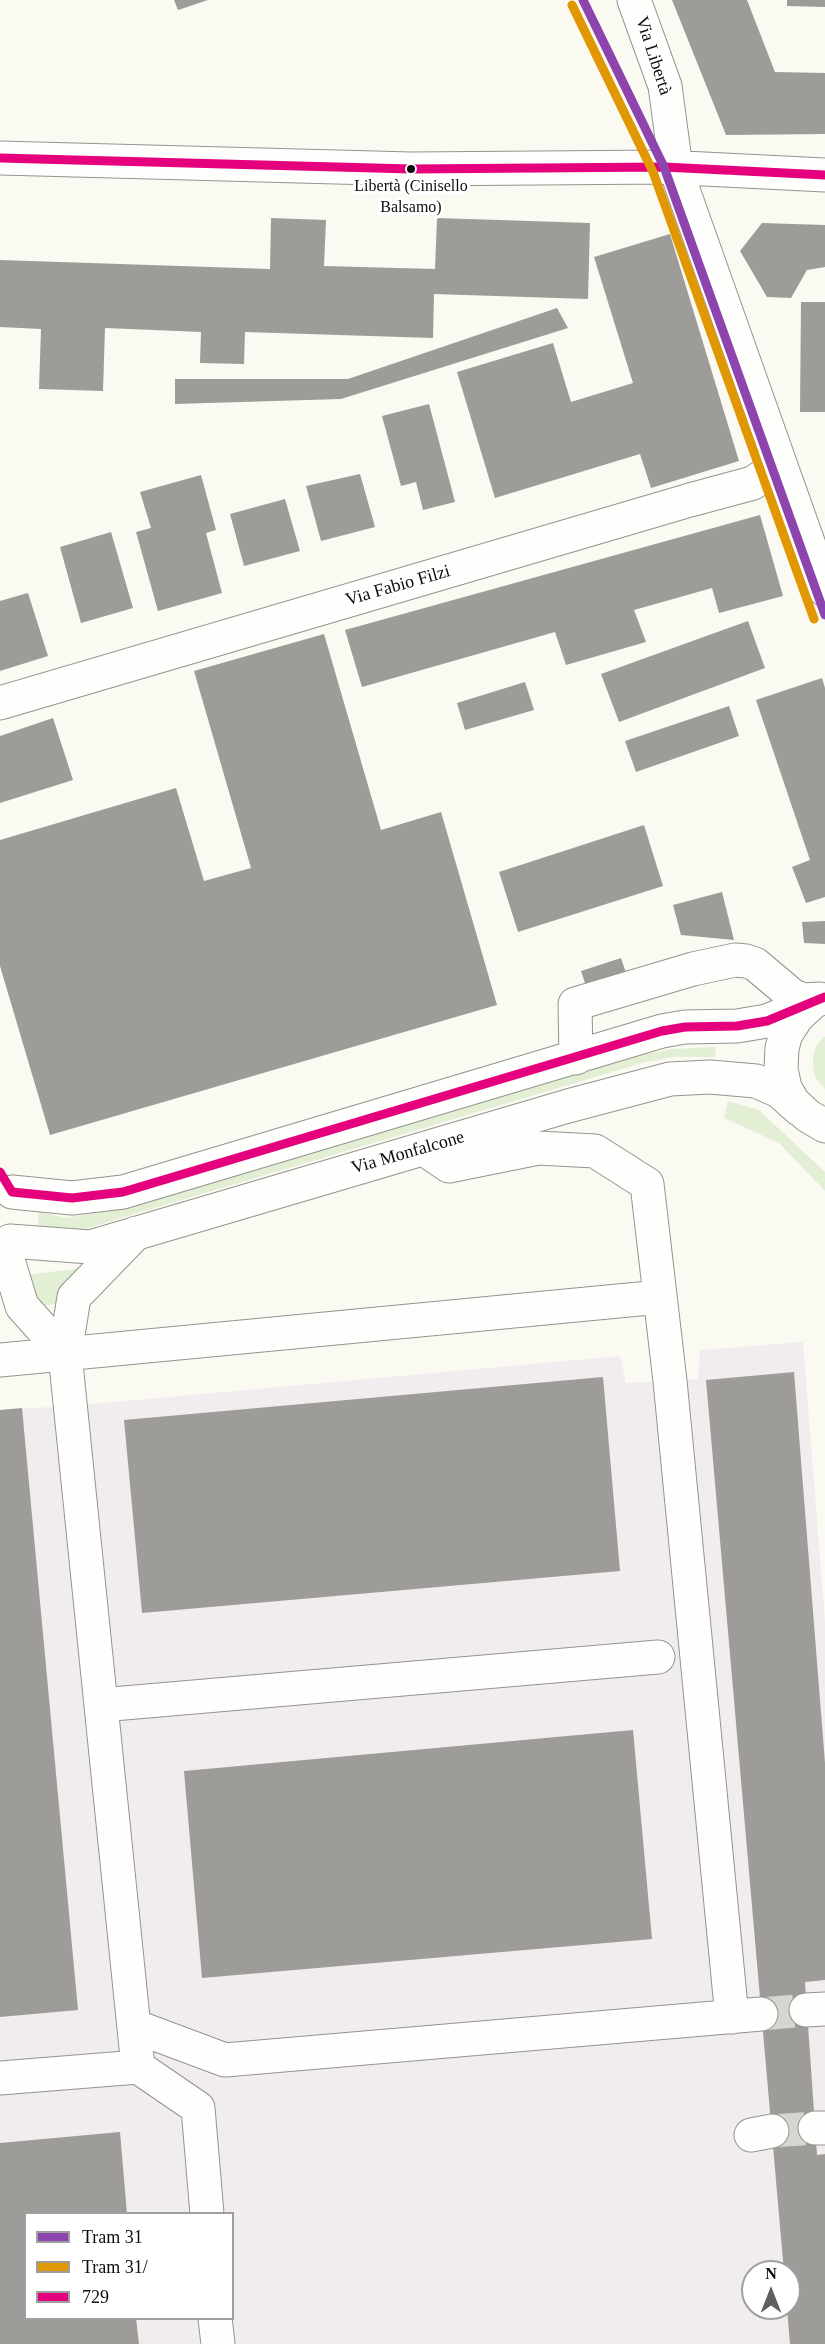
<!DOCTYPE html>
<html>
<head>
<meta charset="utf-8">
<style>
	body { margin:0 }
	#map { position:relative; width:825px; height:2344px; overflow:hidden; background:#faf9f2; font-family:"Times New Roman",serif }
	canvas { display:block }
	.legend { position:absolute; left:24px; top:2212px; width:210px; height:108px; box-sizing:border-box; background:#fff; border:2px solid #9e9e9e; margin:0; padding:8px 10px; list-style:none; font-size:18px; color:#0d0d0d }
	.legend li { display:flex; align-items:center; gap:12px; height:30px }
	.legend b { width:30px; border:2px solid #9e9e9e }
	.north { position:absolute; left:741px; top:2260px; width:60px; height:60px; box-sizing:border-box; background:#fff; border:2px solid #9e9e9e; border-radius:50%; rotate:0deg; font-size:16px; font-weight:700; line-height:24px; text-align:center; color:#0d0d0d }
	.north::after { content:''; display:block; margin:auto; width:21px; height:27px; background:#60605d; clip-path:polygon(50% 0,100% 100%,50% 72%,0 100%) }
</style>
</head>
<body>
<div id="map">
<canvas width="825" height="2344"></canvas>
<ul class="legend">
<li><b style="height:8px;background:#8e44ad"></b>Tram 31</li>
<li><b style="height:8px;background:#e09701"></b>Tram 31/</li>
<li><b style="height:8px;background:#e5007d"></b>729</li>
</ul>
<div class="north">N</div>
</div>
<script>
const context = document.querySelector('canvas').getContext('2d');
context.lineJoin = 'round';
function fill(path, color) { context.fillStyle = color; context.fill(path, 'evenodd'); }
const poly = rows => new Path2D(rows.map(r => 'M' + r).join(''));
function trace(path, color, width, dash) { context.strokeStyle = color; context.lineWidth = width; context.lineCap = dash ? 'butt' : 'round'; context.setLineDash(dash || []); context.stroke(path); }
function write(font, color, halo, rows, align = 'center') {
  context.font = font + ' "Times New Roman",serif'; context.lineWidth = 6; context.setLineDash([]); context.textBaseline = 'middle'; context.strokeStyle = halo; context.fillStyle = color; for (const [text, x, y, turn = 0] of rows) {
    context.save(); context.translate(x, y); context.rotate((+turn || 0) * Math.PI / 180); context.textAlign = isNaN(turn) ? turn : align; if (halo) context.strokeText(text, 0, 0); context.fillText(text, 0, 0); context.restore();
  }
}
const industrial = poly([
	[803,1342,825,1622,825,2344,0,2344,0,1410,70,1406,620,1356,626,1383,698,1379,700,1350],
	[26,2214,232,2214,232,2318,26,2318],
	[753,2272,789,2272,789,2308,753,2308]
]);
const green = poly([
	[825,1036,825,1089,816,1079,813,1068,813,1056,817,1045],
	[716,1047,715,1057,673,1057,642,1063,74,1232,38,1225,39,1212,66,1218,100,1212,633,1057,671,1049],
	[728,1101,759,1110,825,1172,825,1191,779,1143,724,1118],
	[90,1267,60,1303,33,1308,25,1275]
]);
const building = poly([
	[174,0,208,0,178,10],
	[672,0,747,0,775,72,825,73,825,134,726,135],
	[787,0,825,0,825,7,787,6],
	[271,218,326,220,324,266,435,269,437,218,590,223,588,299,434,294,433,338,245,332,244,364,200,363,201,332,105,328,103,391,39,389,41,329,0,327,0,260,270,269],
	[762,223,825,225,825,267,807,270,791,298,767,297,740,251],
	[670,234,739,461,651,488,640,454,495,498,457,372,553,343,571,402,633,383,594,257],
	[801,302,825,302,825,412,800,412],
	[557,308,568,328,341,399,175,404,175,379,348,379],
	[429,404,455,502,423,510,416,482,401,486,382,416],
	[360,474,375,527,321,541,306,486],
	[201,475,216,530,206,533,222,593,158,611,136,532,151,528,140,492],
	[285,499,300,551,244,566,230,514],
	[760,515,783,596,719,613,712,588,634,610,646,642,566,665,555,632,362,687,345,630],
	[111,532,133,608,81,623,60,547],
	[28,593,48,656,0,671,0,601],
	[748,621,765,668,619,722,601,674],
	[324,634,381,830,441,812,497,1005,50,1135,0,966,0,840,176,788,204,881,251,868,194,671],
	[822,678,825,688,825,897,806,903,792,867,810,860,756,700],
	[525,682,534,710,465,730,457,703],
	[729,706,739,736,636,772,625,741],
	[53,718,73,780,0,803,0,736],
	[644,825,663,886,518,932,499,872],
	[722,892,734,940,681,935,673,905],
	[825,921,825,944,804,943,802,922],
	[621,958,632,991,592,1004,581,971],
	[794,1372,825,1763,825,1980,805,1982,817,2155,825,2154,825,2344,790,2344,787,2308,789,2308,789,2272,784,2272,706,1380],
	[603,1377,620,1571,142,1613,124,1420],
	[22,1408,78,2010,0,2017,0,1410],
	[633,1730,652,1939,202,1978,184,1771],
	[120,2132,127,2214,26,2214,26,2318,136,2318,139,2344,0,2344,0,2143]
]);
const minorTunnel = poly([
	[761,2014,806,2010],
	[772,2131,815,2128]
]);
const minor = poly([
	[634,0,665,86,676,168,682,187,825,590],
	[0,158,411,169,664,167,825,175],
	[0,703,690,500,753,483,773,469,776,457,775,450],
	[810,1005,797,1017,786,1034,782,1048,781,1069,785,1088,793,1102,808,1116,825,1126],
	[576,1058,575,1004,693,969,735,960,746,961,755,964,793,996,804,1000,820,999],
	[424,1149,449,1166,538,1148,595,1151,647,1184,670,1381,732,2017],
	[12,1192,72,1198,123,1192,662,1031,685,1027,737,1026,767,1021,820,999],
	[136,1233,74,1297,65,1354,138,2067,198,2108,207,2214],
	[10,1241,90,1247,568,1106,670,1079,710,1077,756,1081,779,1091,799,1109],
	[5,1250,22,1306,65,1354],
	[0,1360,660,1297],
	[101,1705,658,1657],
	[806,2010,825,2009],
	[134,2026,225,2060,761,2014],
	[0,2078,138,2067],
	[815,2128,825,2128],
	[751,2135,772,2131],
	[215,2318,218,2344]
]);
const bus1 = poly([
	[0,158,411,169,664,167,825,175],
	[0,1172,12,1192,72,1198,123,1192,662,1031,685,1027,737,1026,767,1021,825,997]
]);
const tram1 = poly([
	[583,0,664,167,825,615]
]);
const tram2 = poly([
	[572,5,653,172,814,619]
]);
const markers = [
	[411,169,5,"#0d0d0d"]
];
const busNames = [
	["Libertà (Cinisello",411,187],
	["Balsamo)",411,208]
];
const streetNames = [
	["Via Libertà",653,56,72],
	["Via Fabio Filzi",398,586,-16],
	["Via Monfalcone",408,1153,-16]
];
fill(industrial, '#f1ecee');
fill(green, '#e3efd4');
fill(building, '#9d9c98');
trace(minorTunnel, '#d6d6d0', 33, [33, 16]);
trace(minor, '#949390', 35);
trace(minor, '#fefefd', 33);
trace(bus1, '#e5007d', 9);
trace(tram1, '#8e44ad', 9);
trace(tram2, '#e09701', 9);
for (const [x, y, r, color] of markers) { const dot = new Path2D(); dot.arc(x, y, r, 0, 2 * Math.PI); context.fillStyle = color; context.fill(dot); trace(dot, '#fff', 2); }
write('16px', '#0d0d0d', '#fff', busNames);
write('18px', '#0d0d0d', '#fff', streetNames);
</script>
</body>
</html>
